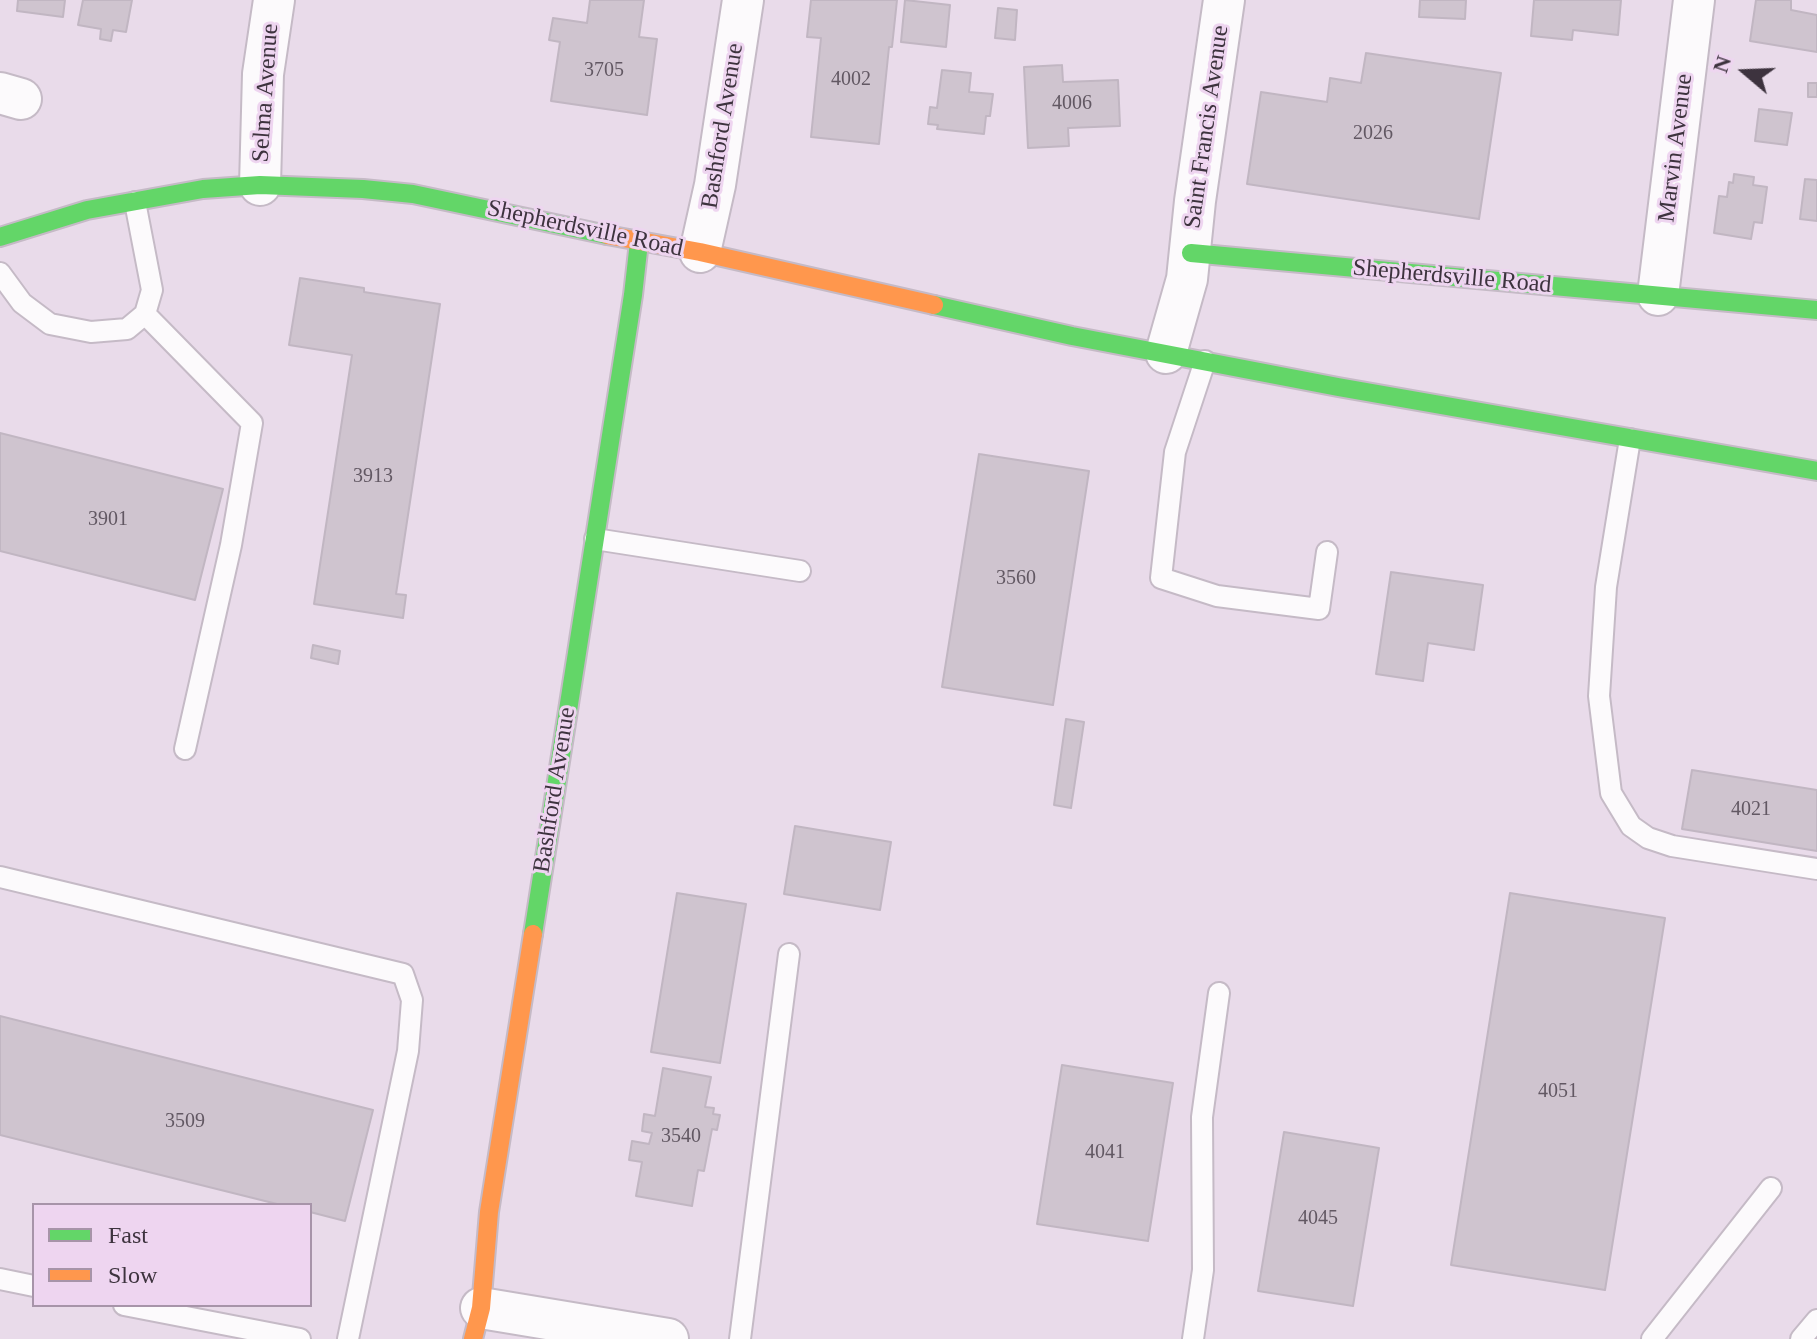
<!DOCTYPE html>
<html>
<head>
<meta charset="utf-8">
<style>
	body { margin:0 }
	#map { position:relative; width:1817px; height:1339px; overflow:hidden; background:#e9dbea; font-family:"Times New Roman",serif }
	canvas { display:block }
	.legend { position:absolute; left:32px; top:1203px; width:280px; height:104px; box-sizing:border-box; background:#eed5f0; border:2px solid #a794a9; margin:0; padding:10px 14px; list-style:none; font-size:24px; color:#3d333e }
	.legend li { display:flex; align-items:center; gap:16px; height:40px }
	.legend b { width:40px; border:2px solid #a794a9 }
	.north { position:absolute; left:1705px; top:32px; width:80px; height:80px; -webkit-text-stroke:6px #eed5f0; paint-order:stroke; rotate:289deg; font-size:22px; font-weight:700; line-height:32px; text-align:center; color:#3d333e }
	.north::after { content:''; display:block; margin:auto; width:28px; height:36px; background:#3d333e; clip-path:polygon(50% 0,100% 100%,50% 72%,0 100%) }
</style>
</head>
<body>
<div id="map">
<canvas width="1817" height="1339"></canvas>
<ul class="legend">
<li><b style="height:10px;background:#63d668"></b>Fast</li>
<li><b style="height:10px;background:#ff974d"></b>Slow</li>
</ul>
<div class="north">N</div>
</div>
<script>
const context = document.querySelector('canvas').getContext('2d');
context.lineJoin = 'round';
function fill(path, color) { context.fillStyle = color; context.fill(path, 'evenodd'); }
const poly = rows => new Path2D(rows.map(r => 'M' + r).join(''));
function trace(path, color, width, dash) { context.strokeStyle = color; context.lineWidth = width; context.lineCap = dash ? 'butt' : 'round'; context.setLineDash(dash || []); context.stroke(path); }
function write(font, color, halo, rows, align = 'center') {
  context.font = font + ' "Times New Roman",serif'; context.lineWidth = 6; context.setLineDash([]); context.textBaseline = 'middle'; context.strokeStyle = halo; context.fillStyle = color; for (const [text, x, y, turn = 0] of rows) {
    context.save(); context.translate(x, y); context.rotate((+turn || 0) * Math.PI / 180); context.textAlign = isNaN(turn) ? turn : align; if (halo) context.strokeText(text, 0, 0); context.fillText(text, 0, 0); context.restore();
  }
}
const building = poly([
	[18,0,65,0,63,17,17,11,18,0],
	[83,0,132,0,126,32,113,30,111,41,100,39,101,29,78,25,83,0],
	[590,0,644,0,639,37,657,39,647,115,551,101,560,42,549,40,553,18,587,23,590,0],
	[811,0,897,0,892,47,889,47,879,144,811,137,821,38,807,37,811,0],
	[905,0,950,5,946,47,901,42,905,0],
	[1420,0,1466,0,1465,19,1419,17,1420,0],
	[1534,0,1621,0,1618,35,1573,30,1572,40,1531,36,1534,0],
	[1756,0,1791,0,1791,10,1817,15,1817,52,1750,41,1756,0],
	[998,8,1017,10,1015,40,995,38,998,8],
	[1366,53,1501,73,1479,219,1247,184,1261,92,1327,102,1330,78,1361,83,1366,53],
	[1062,65,1063,82,1118,80,1120,126,1068,128,1069,146,1028,148,1024,67,1062,65],
	[942,70,971,73,969,92,993,94,990,116,986,116,984,134,937,129,938,125,928,124,930,107,937,108,942,70],
	[1808,83,1817,83,1817,97,1808,97,1808,83],
	[1759,109,1792,113,1787,145,1755,141,1759,109],
	[1734,174,1754,177,1753,185,1767,187,1762,223,1754,222,1751,239,1714,233,1719,196,1727,197,1729,182,1733,183,1734,174],
	[1805,179,1817,180,1817,221,1800,219,1805,179],
	[300,278,364,288,364,292,440,304,396,594,406,595,403,618,314,604,352,355,289,345,300,278],
	[0,433,223,489,195,600,0,551,0,433],
	[979,454,1089,471,1053,705,942,687,979,454],
	[1391,572,1483,585,1474,650,1428,643,1423,681,1376,674,1391,572],
	[313,645,340,651,338,664,311,658,313,645],
	[1066,719,1084,722,1071,808,1054,805,1066,719],
	[1692,770,1817,790,1817,851,1682,829,1692,770],
	[795,826,891,842,880,910,784,894,795,826],
	[677,893,746,904,720,1063,651,1052,677,893],
	[1510,893,1665,918,1605,1290,1451,1265,1510,893],
	[0,1016,373,1110,345,1221,310,1212,310,1205,281,1205,0,1135,0,1016],
	[1062,1065,1173,1083,1148,1241,1037,1224,1062,1065],
	[663,1068,711,1077,705,1107,714,1108,713,1114,720,1115,717,1130,712,1129,704,1171,698,1170,692,1206,636,1196,642,1162,629,1160,632,1141,649,1144,652,1133,642,1131,644,1114,655,1116,663,1068],
	[1284,1132,1379,1148,1353,1306,1258,1291,1284,1132]
]);
const lane = poly([
	[0,273,22,303,50,324,91,332,127,329,145,314,152,290,135,202],
	[145,314,252,423,231,545,185,749],
	[1205,361,1175,452,1161,578,1217,596,1319,609,1327,552],
	[1630,439,1606,587,1599,696,1611,793,1631,826,1648,838,1672,846,1817,869],
	[595,539,800,571],
	[0,877,403,974,412,1000,408,1051,348,1339],
	[0,1279,34,1286],
	[124,1305,300,1339],
	[740,1339,789,954],
	[1193,1339,1203,1270,1202,1117,1219,993],
	[1652,1339,1771,1188],
	[1801,1339,1817,1320]
]);
const street = poly([
	[0,93,21,99],
	[260,185,263,74,274,0],
	[700,252,715,185,743,0],
	[1658,295,1694,0],
	[1166,353,1187,279,1195,201,1224,0],
	[481,1308,668,1339]
]);
const fast = poly([
	[0,237,87,210,203,189,260,185,363,189,413,194,607,235],
	[1191,253,1817,310],
	[934,305,1072,336,1338,387,1817,471],
	[533,934,633,295,639,242]
]);
const slow = poly([
	[607,235,700,252,934,305],
	[473,1339,481,1308,489,1212,533,934]
]);
const numberNames = [
	["3705",604,71],
	["4002",851,80],
	["4006",1072,104],
	["2026",1373,134],
	["3913",373,477],
	["3901",108,520],
	["3560",1016,579],
	["4021",1751,810],
	["4051",1558,1092],
	["3509",185,1122],
	["3540",681,1137],
	["4041",1105,1153],
	["4045",1318,1219]
];
const streetNames = [
	["Selma Avenue",266,93,-86],
	["Bashford Avenue",723,126,-81],
	["Saint Francis Avenue",1207,127,-82],
	["Marvin Avenue",1676,148,-83],
	["Shepherdsville Road",585,229,12],
	["Shepherdsville Road",1452,277,5],
	["Bashford Avenue",555,790,-81]
];
fill(building, '#cfc4cf');
trace(building, '#c1b6c2', 2);
trace(lane, '#c5bac6', 24);
trace(street, '#c5bac6', 44);
trace(fast, '#c5bac6', 22);
trace(slow, '#c5bac6', 22);
trace(lane, '#fcfafc', 20);
trace(street, '#fcfafc', 40);
trace(fast, '#63d668', 18);
trace(slow, '#ff974d', 18);
write('20px', '#625863', null, numberNames);
write('24px', '#3d333e', '#eed5f0', streetNames);
</script>
</body>
</html>
